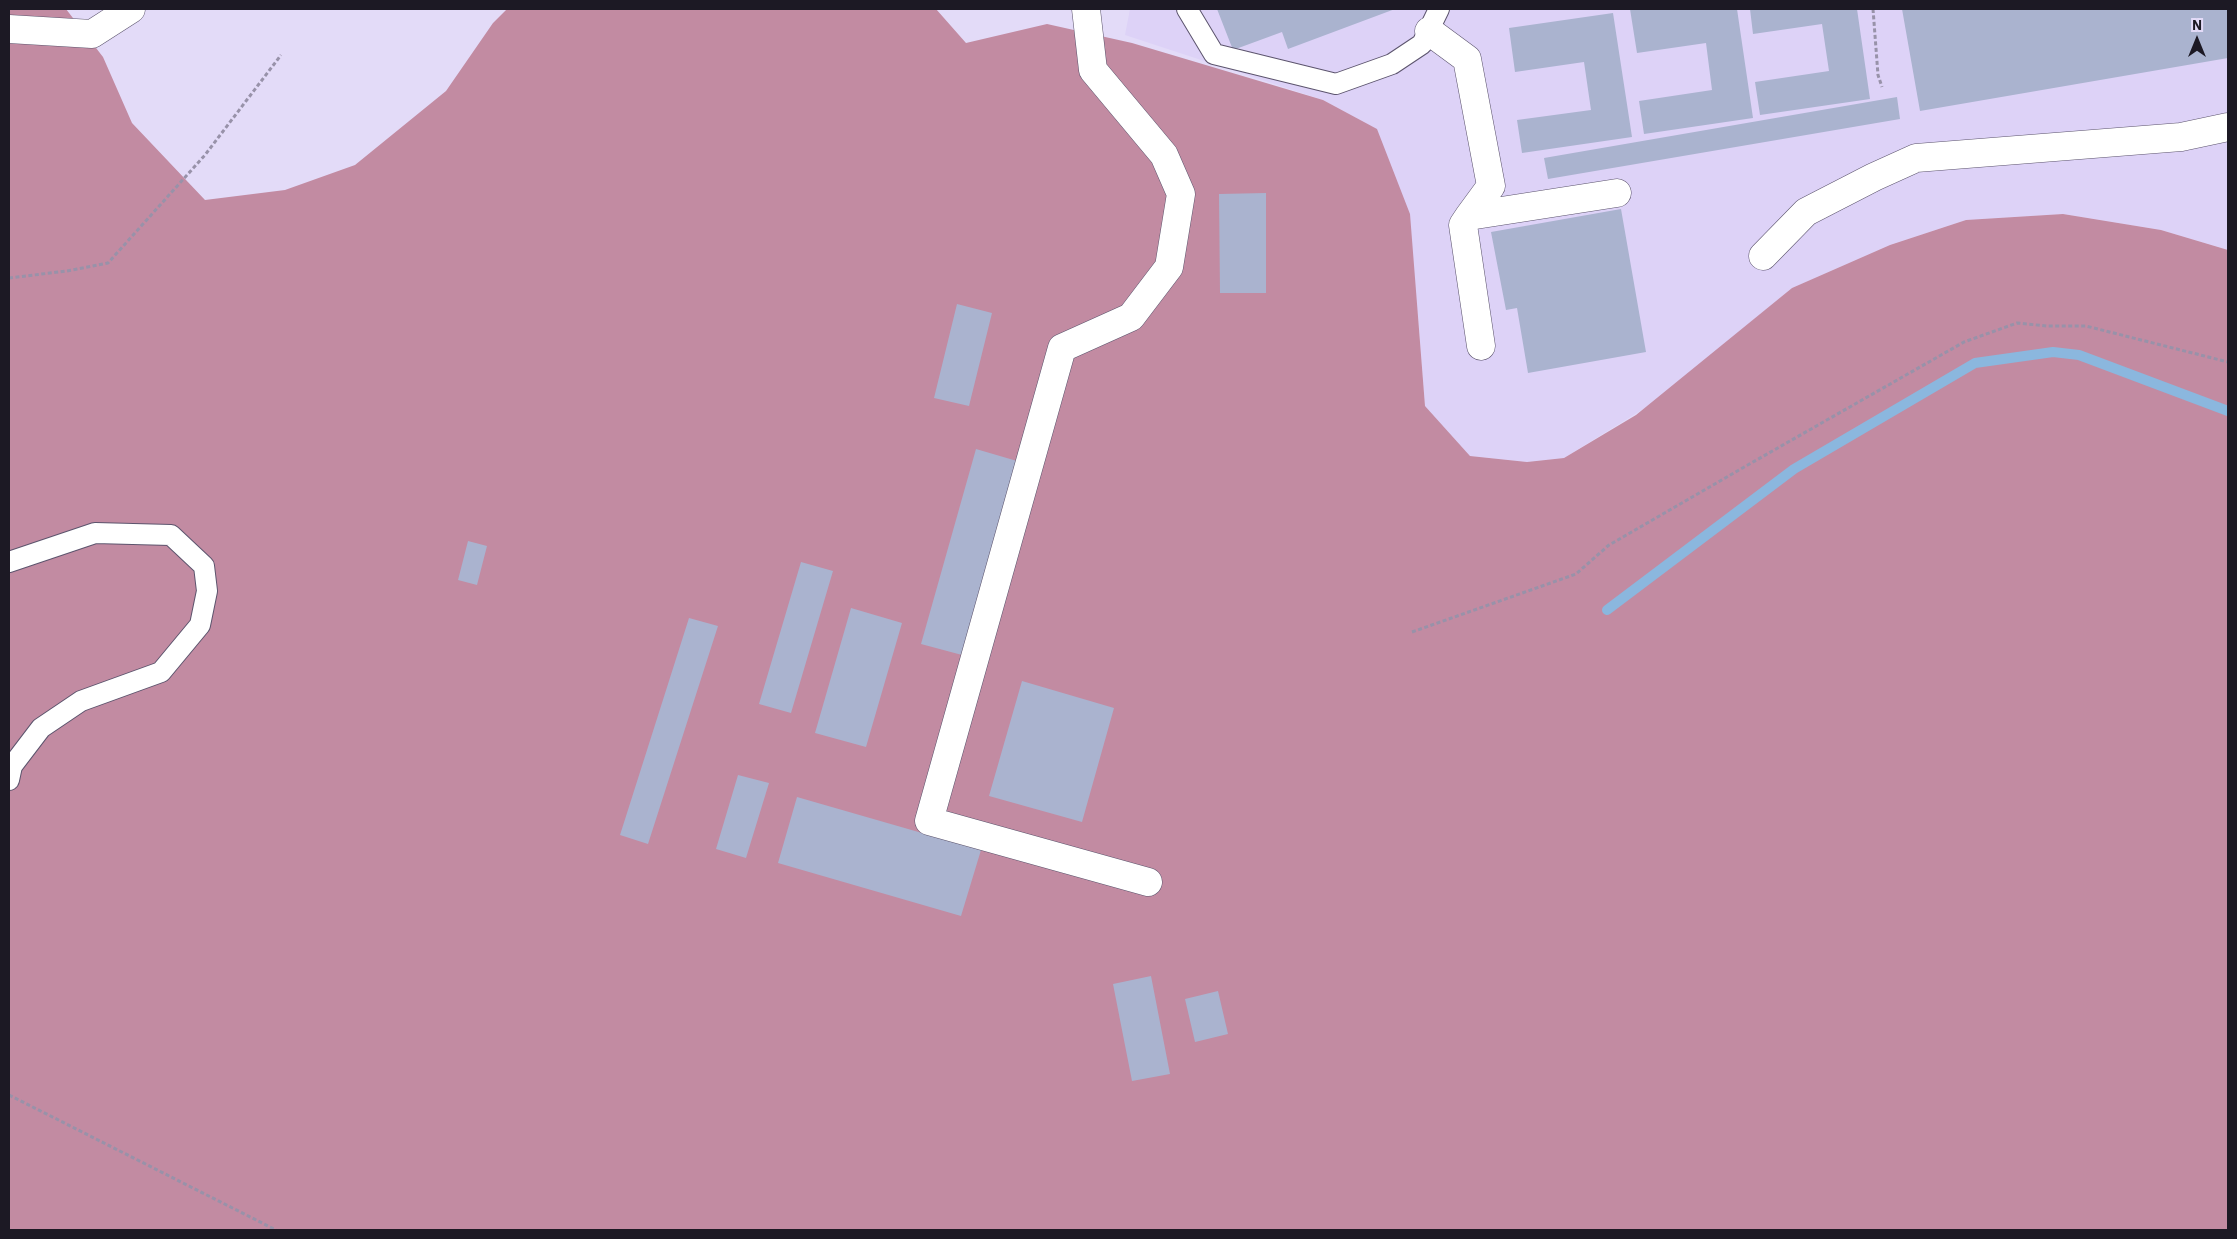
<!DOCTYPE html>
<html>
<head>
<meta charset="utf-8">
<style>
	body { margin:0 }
	#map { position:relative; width:2237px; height:1239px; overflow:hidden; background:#e3dbf8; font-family:"IBM Plex Sans",sans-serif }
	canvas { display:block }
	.frame { position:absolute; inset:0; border:10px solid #1c1924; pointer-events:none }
	.north { position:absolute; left:2172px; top:15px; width:50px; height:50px; -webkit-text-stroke:4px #e3dbf8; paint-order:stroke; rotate:0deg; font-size:14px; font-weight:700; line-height:20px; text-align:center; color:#1c1924 }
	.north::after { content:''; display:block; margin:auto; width:18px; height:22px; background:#1c1924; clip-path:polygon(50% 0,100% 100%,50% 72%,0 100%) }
</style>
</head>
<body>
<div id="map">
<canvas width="2237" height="1239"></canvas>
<div class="frame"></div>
<div class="north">N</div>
</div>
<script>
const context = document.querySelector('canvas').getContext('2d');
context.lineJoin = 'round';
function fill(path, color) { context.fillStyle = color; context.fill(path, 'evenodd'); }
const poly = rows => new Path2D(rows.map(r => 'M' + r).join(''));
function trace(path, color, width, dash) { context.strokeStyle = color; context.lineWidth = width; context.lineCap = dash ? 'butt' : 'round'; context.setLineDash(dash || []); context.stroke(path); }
const built = poly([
	[1130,9,2228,9,2228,250,2161,230,2063,214,1966,220,1890,245,1792,288,1653,403,1564,458,1527,462,1470,456,1425,406,1418,315,1376,129,1323,100,1125,35]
]);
const forest = poly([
	[9,9,66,9,103,57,132,123,205,200,285,190,355,165,446,91,493,23,507,9,936,9,966,43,1047,24,1132,43,1323,100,1377,129,1410,214,1425,406,1470,456,1527,462,1564,458,1636,415,1792,288,1890,245,1966,220,2063,214,2161,230,2228,250,2228,1230,9,1230]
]);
const stream = poly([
	[1607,610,1794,469,1975,363,2053,352,2079,355,2228,411]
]);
const building = poly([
	[1217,9,1395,9,1288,49,1282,32,1233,50],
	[1630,9,1737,9,1753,118,1644,134,1639,101,1712,90,1706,43,1637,53],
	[1750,9,1857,9,1870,99,1760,115,1755,82,1829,71,1822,24,1753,34],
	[1902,9,2228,9,2228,58,1920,111],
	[1613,13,1632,137,1522,153,1517,120,1591,110,1584,62,1515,72,1509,28],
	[1897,97,1900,119,1548,179,1544,158],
	[1266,193,1266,293,1220,293,1219,194],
	[1621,209,1646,352,1528,373,1517,308,1506,310,1491,232],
	[957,304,992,313,969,406,934,398],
	[976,449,1017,461,962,655,921,644],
	[468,541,487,546,477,585,458,580],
	[801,562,833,571,791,713,759,704],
	[851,608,902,623,866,747,815,733],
	[689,618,718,626,648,844,620,835],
	[1022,681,1114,708,1082,822,989,796],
	[738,775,769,783,746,858,716,849],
	[797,797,981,850,961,916,778,863],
	[1151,976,1170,1074,1132,1081,1113,984],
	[1218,991,1228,1034,1195,1042,1185,999]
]);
const path = poly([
	[1873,9,1878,75,1882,87],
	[9,278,67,271,108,263,205,155,281,55],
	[1412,632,1576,574,1609,545,1739,470,1964,342,2017,323,2047,326,2086,326,2228,362],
	[9,1095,276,1230]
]);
const service = poly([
	[1187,9,1214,54,1336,84,1392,64,1422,44,1439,9],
	[9,562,95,533,171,535,204,566,207,591,200,625,161,672,81,701,41,728,12,766,9,780]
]);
const minor = poly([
	[1086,9,1093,70,1164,155,1181,194,1169,267,1131,317,1062,348,929,821,1148,882],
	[9,29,92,34,131,9],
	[1429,31,1467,59,1491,186,1469,216,1617,193],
	[1469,216,1463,225,1481,346],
	[1763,256,1806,212,1874,177,1916,158,2181,137,2228,127]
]);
fill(built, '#ddd2f7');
fill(forest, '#c28ba2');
trace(stream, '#8bb7de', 10);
fill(building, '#aab3cf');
trace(service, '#5c546d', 22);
trace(minor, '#5c546d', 29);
trace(path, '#9892a9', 3, [4, 2.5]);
trace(service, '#fff', 20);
trace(minor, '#fff', 28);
</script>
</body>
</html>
